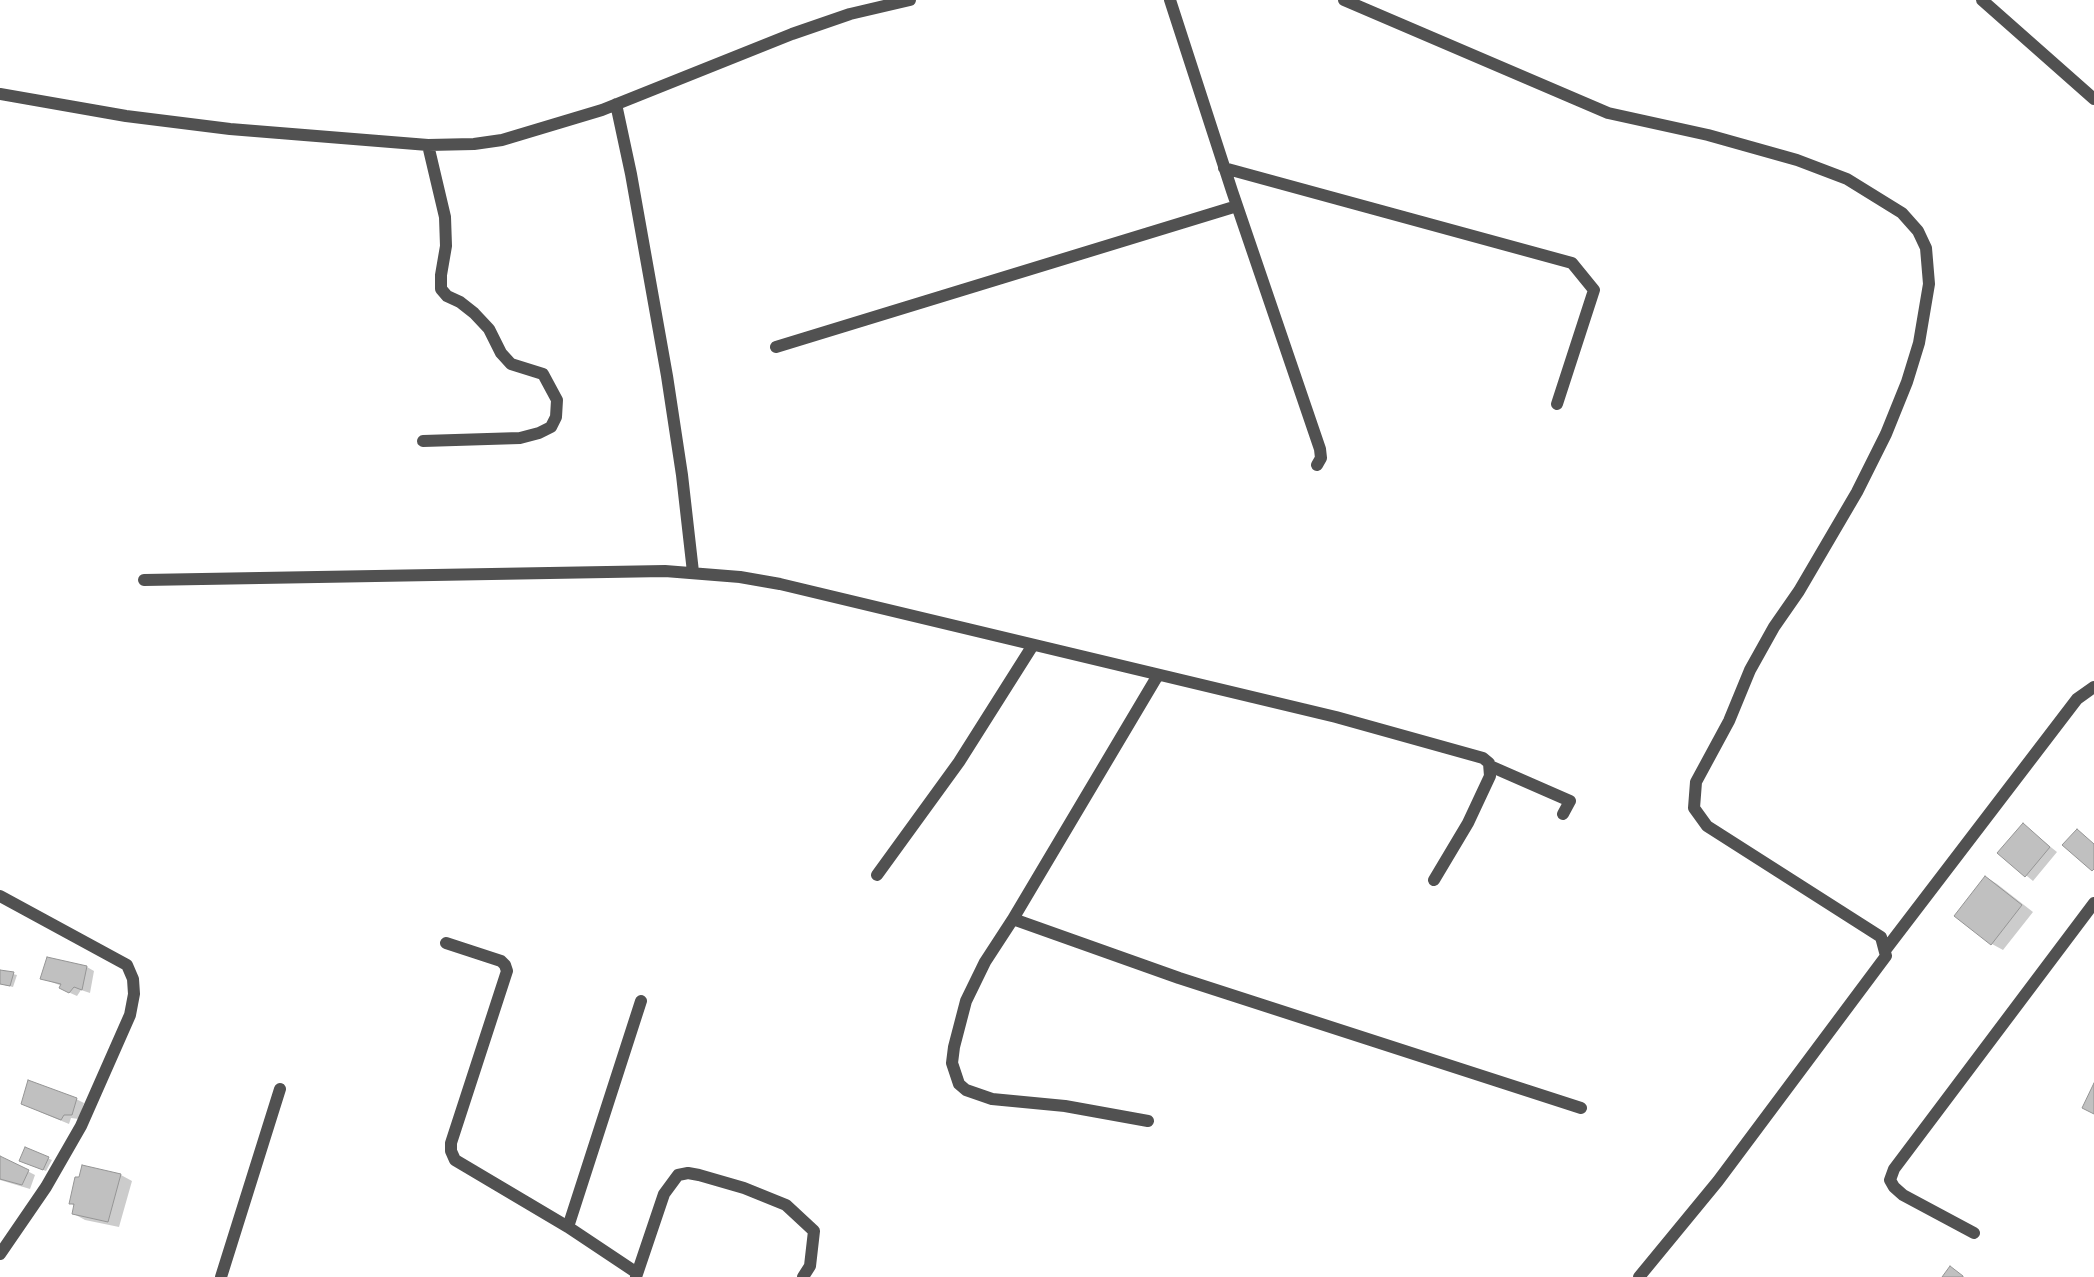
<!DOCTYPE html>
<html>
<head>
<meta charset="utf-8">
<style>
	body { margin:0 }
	canvas { display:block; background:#fff }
</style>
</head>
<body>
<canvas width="2094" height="1277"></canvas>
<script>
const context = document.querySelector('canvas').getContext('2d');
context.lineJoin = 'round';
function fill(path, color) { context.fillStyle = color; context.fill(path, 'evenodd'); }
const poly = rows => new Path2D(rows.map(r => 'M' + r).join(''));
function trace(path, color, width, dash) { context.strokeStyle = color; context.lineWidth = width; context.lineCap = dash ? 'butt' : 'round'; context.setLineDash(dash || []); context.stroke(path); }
const shadow = poly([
	[2023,825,2057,852,2033,881,1999,853],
	[1986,877,1997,884,2033,912,2003,950,1992,944],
	[48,959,87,967,94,971,90,993,81,990,77,996,68,992,62,986,41,978],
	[0,971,17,975,13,987,0,984],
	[76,1099,84,1103,79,1119,71,1118,69,1124,40,1112],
	[25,1149,52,1160,46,1171,24,1163],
	[0,1157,35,1175,30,1189,0,1180],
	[83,1167,121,1175,132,1181,119,1227,85,1220,74,1214,75,1206,70,1203]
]);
const building = poly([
	[2023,823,2050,847,2025,877,1997,853,2023,823],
	[2077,829,2094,844,2094,869,2092,871,2062,845,2077,829],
	[1985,876,2022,905,1991,945,1954,916,1985,876],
	[47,957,87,966,82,990,74,987,69,993,59,988,61,984,40,979,47,957],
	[0,970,14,972,10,986,0,984,0,970],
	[28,1080,77,1098,72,1115,64,1115,61,1120,21,1104,28,1080],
	[2094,1083,2094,1114,2082,1108,2094,1083],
	[25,1147,49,1157,43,1170,19,1161,25,1147],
	[0,1156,29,1170,22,1185,0,1179,0,1156],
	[82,1165,121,1174,108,1222,72,1214,74,1204,69,1204,75,1177,79,1177,82,1165],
	[1950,1266,1963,1276,1963,1277,1942,1277,1950,1266]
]);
const minor = poly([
	[1170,0,1232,191,1320,449,1321,458,1317,465],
	[1344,0,1608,113,1708,135,1797,160,1847,179,1902,213,1918,231,1926,248,1929,284,1919,343,1907,382,1886,434,1857,492,1799,591,1774,627,1750,670,1729,721,1696,782,1694,808,1707,826,1881,937,1886,956,1718,1181,1639,1277],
	[1982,0,2094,99],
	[0,94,126,116,230,129,428,145,474,144,502,140,602,110,792,34,850,14,910,0],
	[616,104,631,174,667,376,682,475,693,572],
	[1224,168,1572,263,1594,290,1557,404],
	[776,347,1237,206],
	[423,441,520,438,539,433,551,427,556,417,557,400,543,374,511,364,501,353,489,329,474,313,460,302,447,296,441,289,441,275,446,246,445,217,428,145],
	[144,580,665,571,740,577,780,584,1336,717,1483,758,1489,763,1490,776,1468,823,1434,880],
	[1158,675,1013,919,1179,978,1581,1108],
	[1490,766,1570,801,1563,814],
	[877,875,959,762,1033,645],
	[0,896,127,965,133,979,134,994,130,1015,81,1126,46,1187,0,1254],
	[1013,919,985,962,966,1001,954,1047,952,1063,959,1084,966,1090,992,1099,1065,1106,1148,1121],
	[446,943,501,961,505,965,507,971,451,1143,451,1151,455,1160,568,1227,637,1273],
	[1886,949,2077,699,2094,687],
	[568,1227,641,1001],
	[1974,1233,1903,1195,1894,1187,1890,1180,1894,1169,2094,903],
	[221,1277,280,1089],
	[636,1277,664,1194,678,1175,688,1173,699,1175,744,1188,786,1205,814,1231,810,1266,803,1277]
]);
fill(shadow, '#0003');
fill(building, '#c0c0c0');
trace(building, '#959595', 1);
trace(minor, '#515151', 12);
</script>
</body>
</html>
